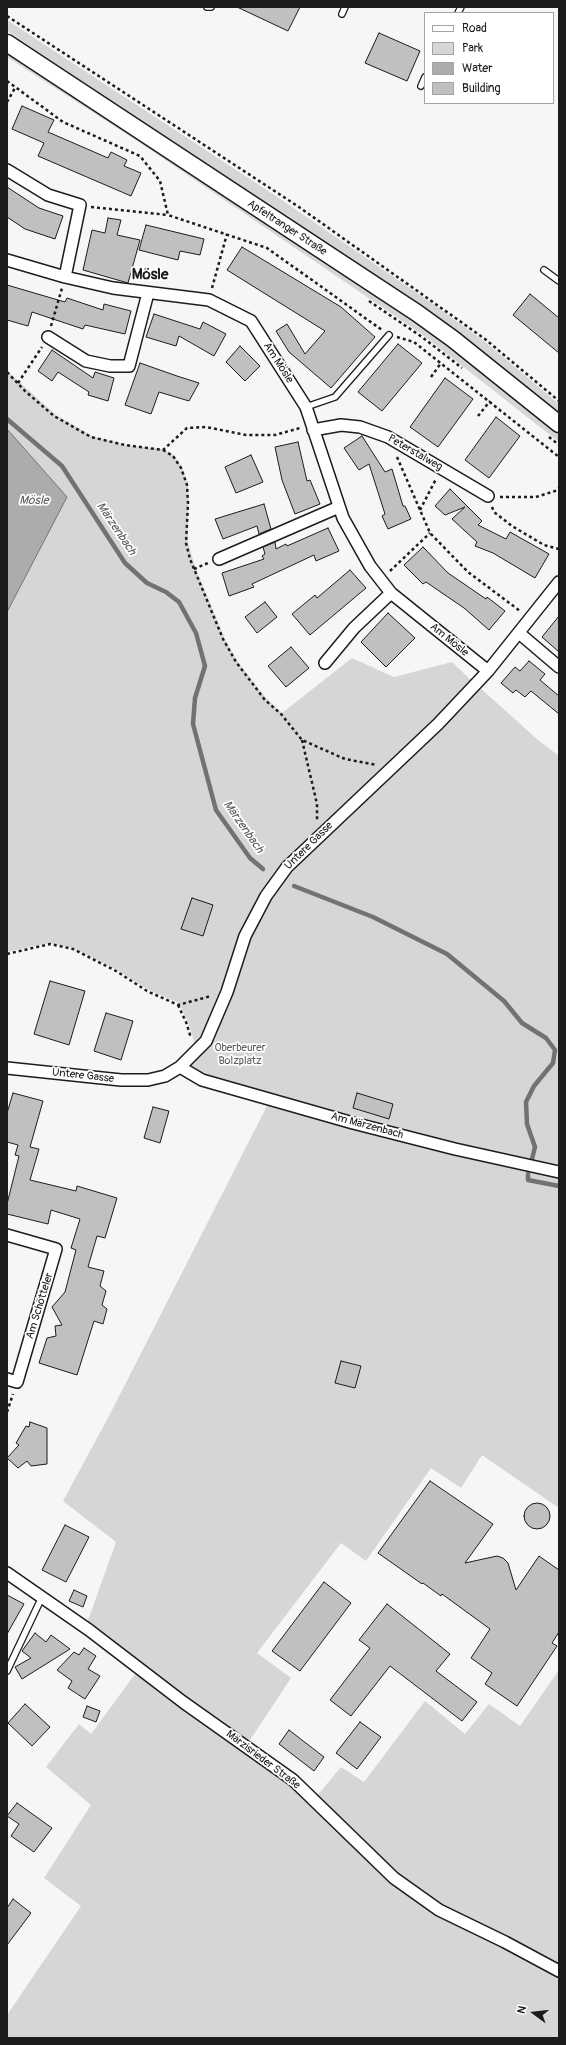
<!DOCTYPE html>
<html>
<head>
<meta charset="utf-8">
<style>
	body { margin:0 }
	#map { position:relative; width:566px; height:2045px; overflow:hidden; background:#f6f6f6; font-family:Pangolin,sans-serif }
	canvas { display:block }
	.frame { position:absolute; inset:0; border:8px solid #1c1c1c; pointer-events:none }
	.legend { position:absolute; left:424px; top:12px; width:130px; height:92px; box-sizing:border-box; background:#fff; border:1px solid #a4a4a4; margin:0; padding:5px 7px; list-style:none; font-size:12px; color:#1c1c1c }
	.legend li { display:flex; align-items:center; gap:8px; height:20px }
	.legend b { width:20px; border:1px solid #a4a4a4 }
	.north { position:absolute; left:514px; top:1993px; width:40px; height:40px; -webkit-text-stroke:3px #fff; paint-order:stroke; rotate:285deg; font-size:11px; font-weight:700; line-height:16px; text-align:center; color:#1c1c1c }
	.north::after { content:''; display:block; margin:auto; width:14px; height:18px; background:#1c1c1c; clip-path:polygon(50% 0,100% 100%,50% 72%,0 100%) }
</style>
</head>
<body>
<div id="map">
<canvas width="566" height="2045"></canvas>
<div class="frame"></div>
<ul class="legend">
<li><b style="height:5px;background:#fff"></b>Road</li>
<li><b style="height:11px;background:#d6d6d6"></b>Park</li>
<li><b style="height:11px;background:#acacac"></b>Water</li>
<li><b style="height:11px;background:#c0c0c0"></b>Building</li>
</ul>
<div class="north">N</div>
</div>
<script>
const context = document.querySelector('canvas').getContext('2d');
context.lineJoin = 'round';
function fill(path, color) { context.fillStyle = color; context.fill(path, 'evenodd'); }
const poly = rows => new Path2D(rows.map(r => 'M' + r).join(''));
function trace(path, color, width, dash) { context.strokeStyle = color; context.lineWidth = width; context.lineCap = dash ? 'butt' : 'round'; context.setLineDash(dash || []); context.stroke(path); }
function write(font, color, halo, rows, align = 'center') {
  context.font = font + ' Pangolin,sans-serif'; context.lineWidth = 3.5; context.setLineDash([]); context.textBaseline = 'middle'; context.strokeStyle = halo; context.fillStyle = color; for (const [text, x, y, turn = 0] of rows) {
    context.save(); context.translate(x, y); context.rotate((+turn || 0) * Math.PI / 180); context.textAlign = isNaN(turn) ? turn : align; if (halo) context.strokeText(text, 0, 0); context.fillText(text, 0, 0); context.restore();
  }
}
const green = poly([
	[7,20,282,200,433,304,484,341,559,404,559,414,421,306,7,31],
	[7,52,414,320,559,433,559,442,423,335,139,142,7,57],
	[7,371,56,415,92,436,125,445,162,449,174,455,182,467,188,484,188,542,195,567,225,639,237,661,266,698,282,713,352,658,394,677,452,662,472,681,433,723,282,865,224,989,204,1038,196,1047,188,1022,179,1003,147,989,117,970,73,948,50,943,7,952,7,612,67,497,7,429],
	[479,687,538,740,559,756,559,1169,423,1138,203,1077,185,1067,195,1057,247,938,269,898,288,872],
	[269,1102,559,1176,559,1508,482,1455,461,1488,431,1468,366,1561,341,1543,257,1653,291,1678,248,1743,140,1665,87,1623,116,1542,63,1501,109,1416],
	[138,1670,292,1783,394,1881,559,1975,559,2038,7,2038,7,2015,81,1906,44,1878,91,1805,46,1767,79,1724,91,1734],
	[559,1670,559,1968,440,1907,396,1876,316,1797,341,1767,364,1782,425,1701,465,1734,489,1704,520,1726]
]);
const water = poly([
	[7,429,67,497,7,612,7,429]
]);
const stream = poly([
	[7,419,62,466,125,563,147,583,166,592,179,602,196,633,205,666,195,698,193,724,216,810,250,858,263,869],
	[294,886,373,917,447,954,504,1001,522,1023,546,1038,555,1050,553,1063,534,1086,526,1102,527,1124,535,1147,532,1159],
	[528,1174,528,1180,559,1186]
]);
const building = poly([
	[237,7,300,7,288,31,237,7],
	[379,33,420,51,407,81,365,63,379,33],
	[22,106,54,120,48,132,108,158,111,152,127,160,124,166,141,173,131,196,38,156,44,143,12,129,22,106],
	[7,187,39,208,63,216,55,239,25,229,7,217,7,187],
	[108,218,121,220,117,235,140,240,128,283,83,270,92,230,105,233,108,218],
	[146,225,204,239,200,255,180,251,178,260,139,250,146,225],
	[242,247,341,307,375,337,331,388,289,352,276,331,287,324,305,354,325,331,227,270,242,247],
	[7,285,65,302,67,298,103,310,104,304,131,311,125,334,85,325,83,329,32,312,28,326,7,320,7,285],
	[530,294,559,318,559,353,513,315,530,294],
	[154,314,200,329,203,322,226,334,214,356,179,336,176,346,146,337,154,314],
	[398,344,422,363,382,411,358,392,398,344],
	[240,346,260,366,245,381,226,362,240,346],
	[52,350,93,378,95,372,114,378,108,401,88,395,89,392,58,372,52,381,38,371,52,350],
	[140,363,177,376,199,383,189,401,159,392,151,414,125,405,140,363],
	[445,378,473,399,438,447,410,427,445,378],
	[496,417,520,436,489,478,465,460,496,417],
	[362,436,385,472,392,469,403,506,405,506,411,519,388,529,382,516,385,514,369,464,359,470,344,448,362,436],
	[298,442,307,481,310,480,320,504,295,514,282,480,275,447,298,442],
	[251,455,263,482,236,493,225,467,251,455],
	[450,489,482,521,478,525,506,539,510,532,549,554,535,578,493,553,475,546,477,542,452,519,465,507,445,515,435,506,450,489],
	[264,504,271,529,259,534,257,526,223,539,215,519,264,504],
	[328,528,339,551,316,561,314,555,252,584,254,587,229,596,222,573,264,559,262,556,265,554,263,547,275,542,276,549,286,544,287,546,328,528],
	[423,547,448,573,486,599,487,597,505,611,489,630,464,608,426,582,423,584,404,565,423,547],
	[350,570,366,588,310,635,292,614,315,595,317,598,350,570],
	[265,602,277,617,257,633,245,617,265,602],
	[388,613,415,638,386,667,361,642,388,613],
	[559,616,559,652,542,637,559,616],
	[291,647,309,668,286,687,268,666,291,647],
	[529,661,545,674,540,680,559,696,559,714,531,691,525,697,516,690,513,693,501,683,515,667,520,671,529,661],
	[192,898,213,905,203,936,181,929,192,898],
	[50,981,85,991,69,1045,34,1034,50,981],
	[106,1013,133,1021,121,1060,94,1051,106,1013],
	[13,1093,43,1101,30,1147,39,1149,30,1180,76,1191,77,1186,117,1198,105,1238,97,1236,88,1267,104,1271,100,1286,106,1291,102,1305,107,1309,103,1324,94,1321,77,1375,39,1363,47,1338,56,1336,55,1326,62,1325,52,1307,65,1292,76,1250,71,1248,80,1219,51,1210,48,1224,7,1214,7,1204,19,1156,15,1155,18,1145,7,1142,7,1113,13,1093],
	[357,1093,393,1104,389,1119,353,1108,357,1093],
	[153,1107,169,1111,160,1143,144,1138,153,1107],
	[341,1361,361,1366,355,1388,335,1383,341,1361],
	[30,1422,47,1428,47,1464,31,1466,27,1461,18,1468,7,1458,19,1445,16,1443,26,1426,29,1427,30,1422],
	[430,1481,493,1524,465,1563,497,1556,503,1558,508,1563,516,1590,539,1556,559,1570,559,1632,552,1643,557,1646,517,1706,485,1684,492,1673,471,1658,490,1629,442,1594,441,1596,423,1583,422,1584,378,1553,430,1481],
	'524 1516a13 13 0 1 1 26 0a13 13 0 1 1-26 0Z',
	[65,1525,89,1537,66,1582,42,1570,65,1525],
	[324,1582,351,1603,300,1671,272,1651,324,1582],
	[74,1590,87,1596,83,1607,69,1601,74,1590],
	[7,1595,24,1604,7,1634,7,1595],
	[387,1604,450,1654,436,1671,477,1702,462,1721,390,1666,351,1716,330,1700,370,1648,359,1640,387,1604],
	[35,1633,46,1642,51,1635,70,1649,22,1679,15,1667,31,1658,22,1651,35,1633],
	[84,1648,96,1656,88,1669,100,1676,85,1699,68,1688,72,1681,57,1670,74,1652,79,1655,84,1648],
	[25,1704,50,1727,32,1746,8,1723,25,1704],
	[87,1706,100,1711,96,1722,83,1717,87,1706],
	[360,1722,381,1737,357,1769,336,1753,360,1722],
	[289,1730,324,1757,314,1771,279,1744,289,1730],
	[17,1803,52,1828,34,1852,11,1836,19,1824,7,1816,17,1803],
	[13,1899,31,1913,7,1945,7,1908,13,1899]
]);
const path = poly([
	[7,16,299,207,485,339,559,401],
	[7,81,63,122,140,156,160,181,168,215,267,248,382,330],
	[7,102,15,88],
	[91,207,168,215],
	[212,288,227,234],
	[369,301,422,337,462,368],
	[51,326,62,288],
	[397,337,414,342,559,457],
	[7,372,25,391,54,416,91,437,125,445,163,450,187,428,206,427,246,435,275,435,300,428],
	[431,377,441,363],
	[18,383,42,347],
	[478,416,490,401],
	[549,437,559,445],
	[163,450,173,456,181,468,187,485,188,503,186,543,190,559,223,639,236,662,265,700,281,714,302,740,345,759,377,765],
	[397,457,430,533,468,572,520,611],
	[500,497,536,497,555,491,559,488],
	[492,507,494,512,512,526,544,545,559,549],
	[420,510,436,479],
	[194,569,208,563],
	[390,571,430,533],
	[302,740,317,804,317,822],
	[7,954,50,944,73,949,116,971,147,991,178,1005,211,996],
	[178,1005,186,1022,191,1038],
	[7,1412,13,1394]
]);
const lane = poly([
	[207,7,211,7],
	[458,13,461,7],
	[342,14,345,7],
	[421,86,425,77],
	[544,270,559,281],
	[306,407,335,397,389,335],
	[7,1671,42,1597]
]);
const street = poly([
	[7,170,48,195,80,205,65,277],
	[7,260,65,277,113,288,209,300,251,321,306,407,343,518,370,566,391,593,488,671],
	[48,337,86,361,110,366,129,366,148,293],
	[313,430,341,425,360,427,388,437,488,496],
	[219,559,339,507],
	[519,633,559,667],
	[325,663,354,628,391,593],
	[180,1067,202,1080,353,1123,455,1149,559,1172],
	[7,1068,121,1080,148,1080,165,1076,180,1067,206,1041,227,992,245,936,266,896,287,867,438,724,488,671,559,582],
	[7,1235,56,1249,17,1382,7,1379],
	[7,1573,89,1630,183,1702,293,1780,394,1878,439,1910,505,1942,559,1971]
]);
const secondary = poly([
	[7,43,417,313,453,339,559,424]
]);
const streetNames = [
	["Apfeltranger Straße",287,228,33],
	["Am Mösle",278,363,57],
	["Peterstalweg",415,453,30],
	["Am Mösle",449,640,39],
	["Untere Gasse",309,846,-45],
	["Untere Gasse",83,1076,6],
	["Am Märzenbach",367,1126,15],
	["Am Schötteler",40,1306,-73],
	["Märzisrieder Straße",263,1760,37]
];
const parkNames = [
	["Oberbeurer",240,1048],
	["Bolzplatz",240,1061]
];
const waterNames = [
	["Mösle",34,501],
	["Märzenbach",116,529,56],
	["Märzenbach",243,827,55]
];
const districtNames = [
	["Mösle",150,275]
];
fill(green, '#d6d6d6');
fill(water, '#acacac');
trace(water, '#727272', 1);
trace(stream, '#727272', 4.5);
fill(building, '#c0c0c0');
trace(building, '#1c1c1c', 1);
trace(lane, '#1c1c1c', 8);
trace(street, '#1c1c1c', 14);
trace(secondary, '#1c1c1c', 19);
trace(path, '#1c1c1c', 2.5, [3, 3]);
trace(lane, '#fff', 5.5);
trace(street, '#fff', 11);
trace(secondary, '#fff', 16);
write('11px', '#1c1c1c', '#fff', streetNames);
write('11px', '#5d5d5d', '#fff', parkNames);
write('italic 12px', '#5d5d5d', '#fff', waterNames);
write('bold 15px', '#1c1c1c', '#fff', districtNames);
</script>
</body>
</html>
